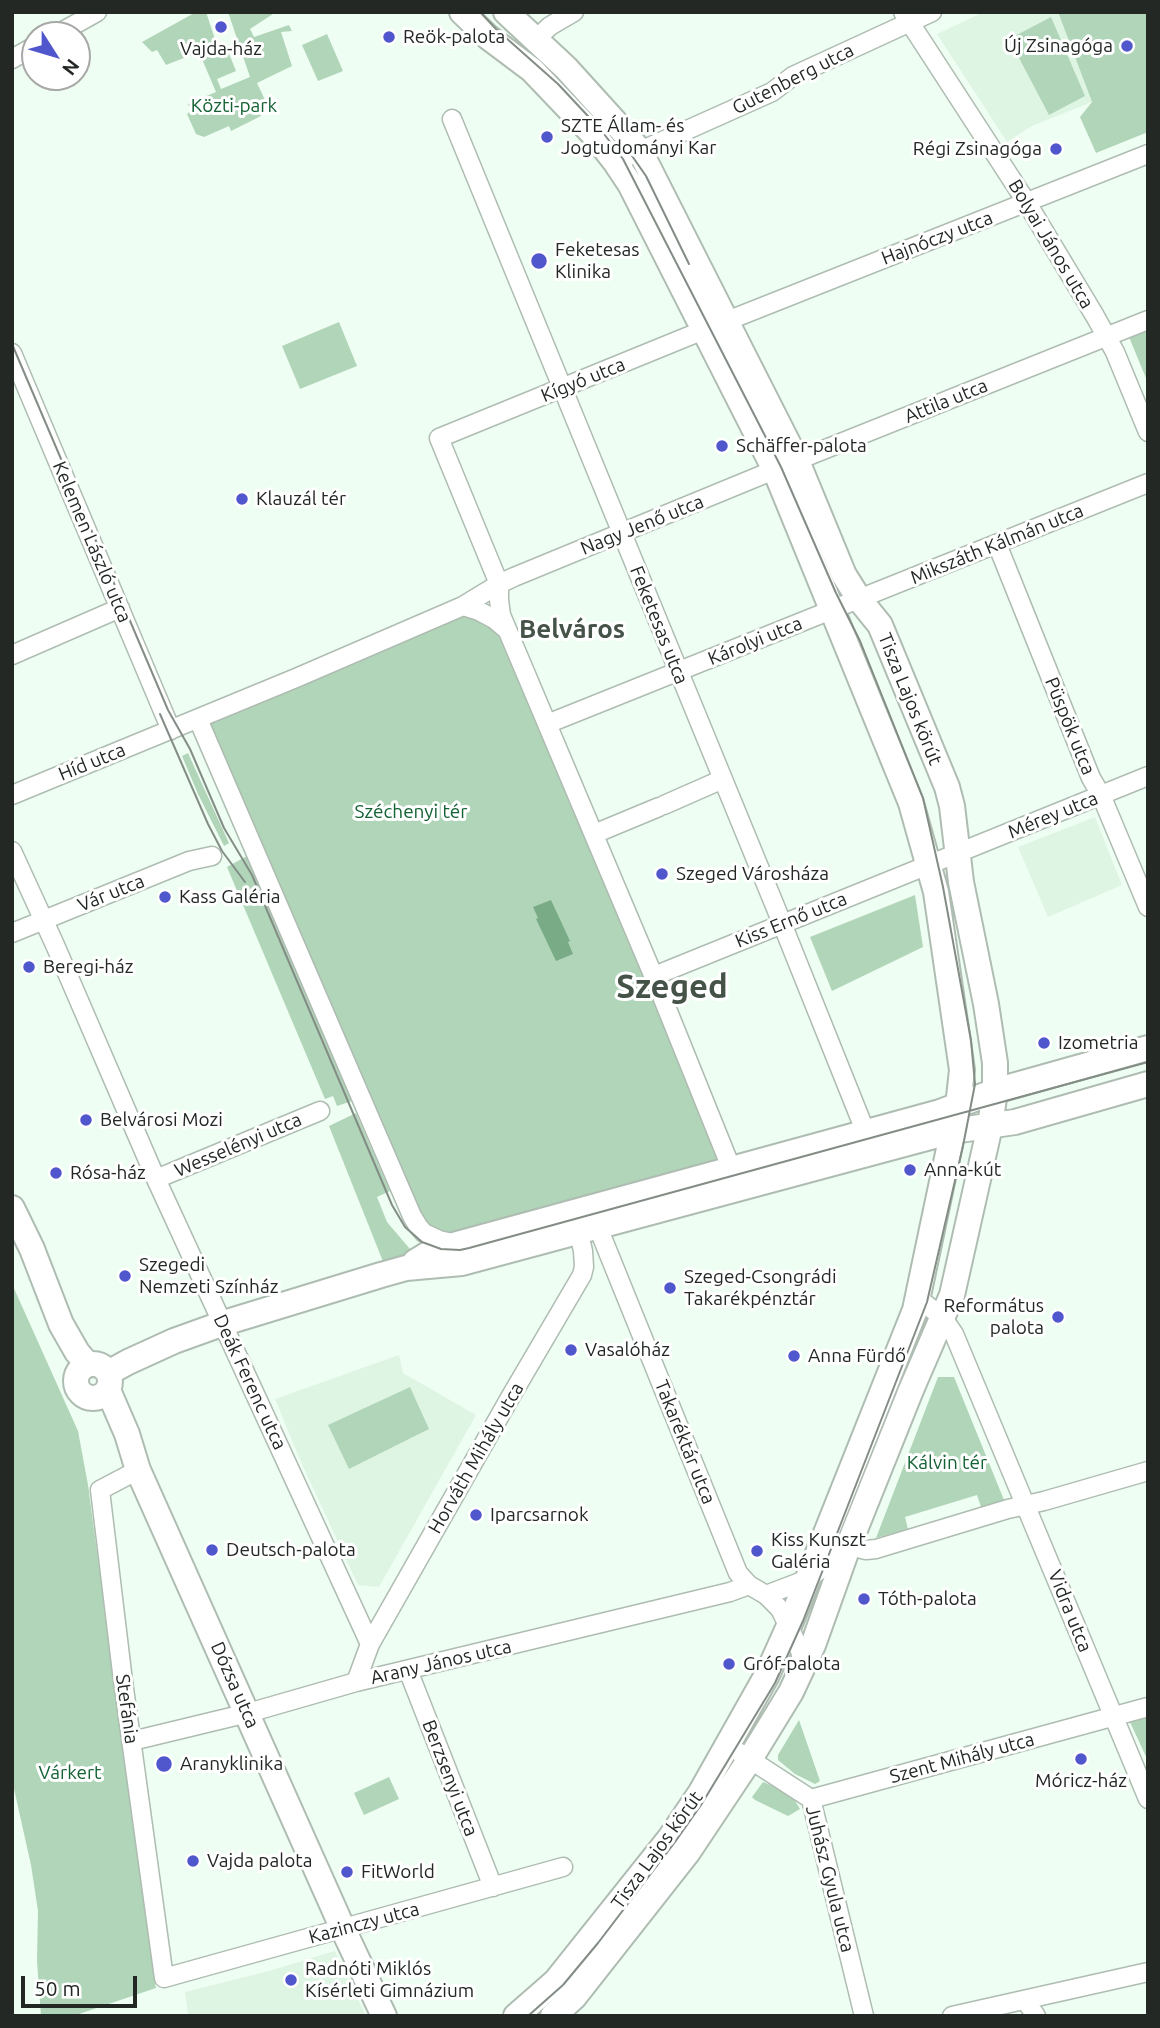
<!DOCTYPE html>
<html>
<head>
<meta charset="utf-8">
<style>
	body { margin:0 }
	#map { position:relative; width:1160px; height:2028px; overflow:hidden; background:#effef2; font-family:Ubuntu,sans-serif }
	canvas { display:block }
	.frame { position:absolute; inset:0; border:14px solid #232824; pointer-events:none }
	.north { position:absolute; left:21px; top:21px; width:70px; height:70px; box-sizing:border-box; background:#fff; border:2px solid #a7a9a7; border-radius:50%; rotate:127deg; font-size:19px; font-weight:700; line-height:28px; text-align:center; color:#232824 }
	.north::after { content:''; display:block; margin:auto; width:24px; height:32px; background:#5056cc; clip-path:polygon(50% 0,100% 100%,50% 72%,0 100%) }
	.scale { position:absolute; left:21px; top:1976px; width:116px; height:32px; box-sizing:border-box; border:4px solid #232824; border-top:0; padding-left:9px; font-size:21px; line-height:24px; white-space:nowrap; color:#232824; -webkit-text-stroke:5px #fff; paint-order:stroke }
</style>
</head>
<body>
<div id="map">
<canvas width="1160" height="2028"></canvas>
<div class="frame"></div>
<div class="north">N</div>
<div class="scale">50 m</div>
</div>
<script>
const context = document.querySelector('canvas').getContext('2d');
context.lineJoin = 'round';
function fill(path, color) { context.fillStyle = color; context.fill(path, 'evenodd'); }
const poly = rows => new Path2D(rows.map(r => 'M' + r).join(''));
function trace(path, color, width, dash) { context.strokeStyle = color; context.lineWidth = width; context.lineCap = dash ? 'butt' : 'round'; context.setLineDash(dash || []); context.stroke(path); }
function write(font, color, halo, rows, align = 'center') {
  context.font = font + ' Ubuntu,sans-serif'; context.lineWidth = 6; context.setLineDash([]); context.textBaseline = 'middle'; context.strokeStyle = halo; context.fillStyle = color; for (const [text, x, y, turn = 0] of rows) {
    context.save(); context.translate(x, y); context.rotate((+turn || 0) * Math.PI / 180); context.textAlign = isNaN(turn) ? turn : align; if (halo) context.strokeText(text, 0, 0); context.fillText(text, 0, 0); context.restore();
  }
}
const built = poly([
	[984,12,1058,12,1092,102,1032,126,1007,142,937,34],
	[1095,817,1122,885,1048,917,1018,847],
	[399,1355,403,1373,476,1415,379,1587,358,1585,301,1462,275,1399],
	[335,1951,366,2016,188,2016,185,1992,269,1971]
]);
const green = poly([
	[196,12,206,12,218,48,226,46,236,71,217,79,221,89,250,77,228,12,276,12,250,29,254,37,289,25,292,31,281,32,292,66,257,83,265,100,256,105,261,116,231,131,229,126,204,137,196,134,187,114,191,111,188,104,216,92,199,52,166,65,157,50,152,52,142,42],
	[1058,12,1148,12,1148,132,1096,153,1080,117,1092,102],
	[1051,17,1085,96,1049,115,1009,39],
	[327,34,343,71,318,81,302,45],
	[339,322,357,366,300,389,282,346],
	[1148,329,1148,383,1129,337],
	[463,606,494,619,732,1169,457,1244,424,1233,198,719],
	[188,753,229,843,224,846,198,794,182,756],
	[247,856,352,1101,337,1106,333,1096,325,1099,227,867],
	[915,895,923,947,832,991,810,937],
	[356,1113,390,1191,377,1197,387,1222,410,1249,408,1254,401,1260,384,1264,329,1126],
	[12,1284,78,1431,88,1485,156,1988,73,2016,41,2016,37,1961,38,1911,31,1865,12,1780],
	[938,1377,954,1377,1004,1500,981,1507,977,1495,905,1517,908,1529,876,1538],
	[410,1387,429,1429,349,1469,328,1425],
	[1148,1718,1148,1761,1130,1722],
	[799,1720,820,1781,815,1784,795,1774,778,1760,778,1755],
	[389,1777,399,1799,364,1815,354,1793],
	[763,1782,778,1788,794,1799,800,1809,788,1816,755,1800,752,1797]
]);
const water = poly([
	[551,900,570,941,568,942,573,954,556,961,536,919,538,918,533,907]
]);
const street = poly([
	[903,12,1027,203,1095,316,1115,352,1148,432],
	[56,35,97,12],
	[536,39,550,26,574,12],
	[12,59,35,46],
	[452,119,775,906,870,1143],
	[629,156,772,92,793,76,932,12],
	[12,353,171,730],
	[997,544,1091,778,1101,795,1148,907],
	[463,606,479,611,494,619,507,630],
	[12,655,120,608],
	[198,719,412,1216,418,1226,424,1233,439,1240,457,1244],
	[547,724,1148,483],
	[12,795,296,678,463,606,499,584,514,577,813,454,1148,320],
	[664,805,723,779],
	[594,834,659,807],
	[12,851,55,945,156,1179,370,1644],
	[12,933,189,861,212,856],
	[654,976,1148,776],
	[156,1179,320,1111],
	[736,1180,659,989,501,615,499,600,499,584,439,438,689,336,1148,154],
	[593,1215,738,1573,749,1585,766,1595,780,1609,800,1650,803,1666],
	[918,1298,943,1318,954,1334,1148,1799],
	[138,1470,100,1490,123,1681,164,1978,563,1867],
	[838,1543,866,1550,876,1549,1008,1509,1044,1501,1148,1471],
	[766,1595,808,1579,847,1548],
	[408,1670,493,1887],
	[356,1682,370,1644,511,1396,582,1275,584,1267,583,1251,576,1221],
	[132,1741,248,1713,356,1682,730,1592,749,1585],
	[740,1753,811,1799,864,2016],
	[811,1799,1148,1707],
	[1025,2000,1036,2016],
	[952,2016,1148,1972]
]);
const secondary = poly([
	[462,12,488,37,532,70,595,136,616,163,630,184,775,470,911,803,936,892,962,1070,958,1106,915,1310,789,1626,767,1675,701,1792,670,1838,556,1981,516,2016],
	[506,12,566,68,614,121,640,151,797,461,844,575,859,599,880,625,947,787,952,806,961,882,986,1004,995,1063,995,1091,990,1126,952,1295,911,1390,848,1547,813,1645,791,1692,750,1759,688,1852,574,1997,553,2016],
	[12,1208,32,1249,61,1324,77,1352,88,1365],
	[415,1262,428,1254,457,1244,940,1112,998,1090,1148,1048],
	'76 1381a17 17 0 1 1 34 0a17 17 0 1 1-34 0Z',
	[108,1373,128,1362,174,1341,224,1323,381,1275,406,1268,462,1263,953,1131,1015,1122,1148,1084],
	[108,1390,127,1434,138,1470,343,1929,384,2016]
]);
const tram = poly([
	[480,12,496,29,558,84,601,130,623,159,781,467,836,593,860,641,923,798,943,887,971,1040,975,1084,963,1146,927,1302,803,1621,775,1683,701,1805,675,1842,598,1943,563,1985,528,2016],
	[630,153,646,176,689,264],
	[12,344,168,710,190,749,224,828,252,875,392,1205,405,1227,422,1242,441,1249,460,1250,469,1248,1148,1062],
	[160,714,208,824,222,851,245,882]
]);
const markers = [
	[221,27,7,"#5056cc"],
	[389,37,7,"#5056cc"],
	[1127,46,7,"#5056cc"],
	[547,137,7,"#5056cc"],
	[1056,149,7,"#5056cc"],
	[539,261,9,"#5056cc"],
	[722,446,7,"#5056cc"],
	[242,499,7,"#5056cc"],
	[662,874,7,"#5056cc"],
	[165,897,7,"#5056cc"],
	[29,967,7,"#5056cc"],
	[1044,1043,7,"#5056cc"],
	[86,1120,7,"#5056cc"],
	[910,1170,7,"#5056cc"],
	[56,1173,7,"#5056cc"],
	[125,1276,7,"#5056cc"],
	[670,1288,7,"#5056cc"],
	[1058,1317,7,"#5056cc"],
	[571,1350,7,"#5056cc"],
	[794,1356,7,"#5056cc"],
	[476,1515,7,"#5056cc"],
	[212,1550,7,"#5056cc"],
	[757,1551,7,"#5056cc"],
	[864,1599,7,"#5056cc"],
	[729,1664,7,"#5056cc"],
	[1081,1759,7,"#5056cc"],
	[164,1764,9,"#5056cc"],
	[193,1861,7,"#5056cc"],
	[347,1872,7,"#5056cc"],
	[291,1980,7,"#5056cc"]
];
const poiNames = [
	["Reök-palota",403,37],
	["Új Zsinagóga",1113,46,"right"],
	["Vajda-ház",221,49,"center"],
	["SZTE Állam- és",561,126],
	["Jogtudományi Kar",561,148],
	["Régi Zsinagóga",1042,149,"right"],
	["Feketesas",555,250],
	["Klinika",555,272],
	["Schäffer-palota",736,446],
	["Klauzál tér",256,499],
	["Szeged Városháza",676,874],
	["Kass Galéria",179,897],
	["Beregi-ház",43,967],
	["Izometria",1058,1043],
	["Belvárosi Mozi",100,1120],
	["Anna-kút",924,1170],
	["Rósa-ház",70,1173],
	["Szegedi",139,1265],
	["Nemzeti Színház",139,1287],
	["Szeged-Csongrádi",684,1277],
	["Takarékpénztár",684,1299],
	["Református",1044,1306,"right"],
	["palota",1044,1328,"right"],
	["Vasalóház",585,1350],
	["Anna Fürdő",808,1356],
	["Iparcsarnok",490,1515],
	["Kiss Kunszt",771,1540],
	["Galéria",771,1562],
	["Deutsch-palota",226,1550],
	["Tóth-palota",878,1599],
	["Gróf-palota",743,1664],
	["Aranyklinika",180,1764],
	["Móricz-ház",1081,1781,"center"],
	["Vajda palota",207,1861],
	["FitWorld",361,1872],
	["Radnóti Miklós",305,1969],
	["Kísérleti Gimnázium",305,1991]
];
const streetNames = [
	["Gutenberg utca",793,79,-27],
	["Hajnóczy utca",937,238,-21],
	["Bolyai János utca",1051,244,59],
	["Kígyó utca",583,380,-22],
	["Attila utca",946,401,-22],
	["Nagy Jenő utca",642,525,-22],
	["Kelemen László utca",92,542,67],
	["Mikszáth Kálmán utca",997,544,-22],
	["Feketesas utca",659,625,68],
	["Károlyi utca",755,641,-22],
	["Tisza Lajos körút",910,699,68],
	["Püspök utca",1070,726,68],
	["Híd utca",92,762,-22],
	["Mérey utca",1053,815,-22],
	["Vár utca",111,893,-22],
	["Kiss Ernő utca",791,920,-22],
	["Wesselényi utca",238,1145,-23],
	["Deák Ferenc utca",250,1382,65],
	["Takaréktár utca",685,1442,68],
	["Horváth Mihály utca",476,1458,-60],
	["Vidra utca",1070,1611,68],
	["Arany János utca",441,1662,-13],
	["Dózsa utca",235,1685,66],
	["Stefánia",127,1709,82],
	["Szent Mihály utca",962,1758,-15],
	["Berzsenyi utca",450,1778,69],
	["Tisza Lajos körút",657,1850,-54],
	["Juhász Gyula utca",830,1879,76],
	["Kazinczy utca",364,1923,-15]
];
const parkNames = [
	["Közti-park",234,106],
	["Széchenyi tér",411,812],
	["Kálvin tér",947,1463],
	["Várkert",70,1773]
];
const districtNames = [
	["Belváros",572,629]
];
const townNames = [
	["Szeged",672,987]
];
fill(built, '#dff5e4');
fill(green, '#b1d5b9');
fill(water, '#79ab86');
trace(street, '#aebcb1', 21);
trace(secondary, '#aebcb1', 28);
trace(street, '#fff', 18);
trace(secondary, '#fff', 24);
trace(tram, '#838d85', 2);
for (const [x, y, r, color] of markers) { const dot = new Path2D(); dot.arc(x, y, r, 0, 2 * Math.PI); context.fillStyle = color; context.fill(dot); trace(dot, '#fff', 2.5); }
write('19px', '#232824', '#fff', poiNames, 'left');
write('19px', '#232824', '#fff', streetNames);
write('19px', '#136233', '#fff', parkNames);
write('bold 26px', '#455248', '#fff', districtNames);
write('bold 33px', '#455248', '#fff', townNames);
</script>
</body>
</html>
